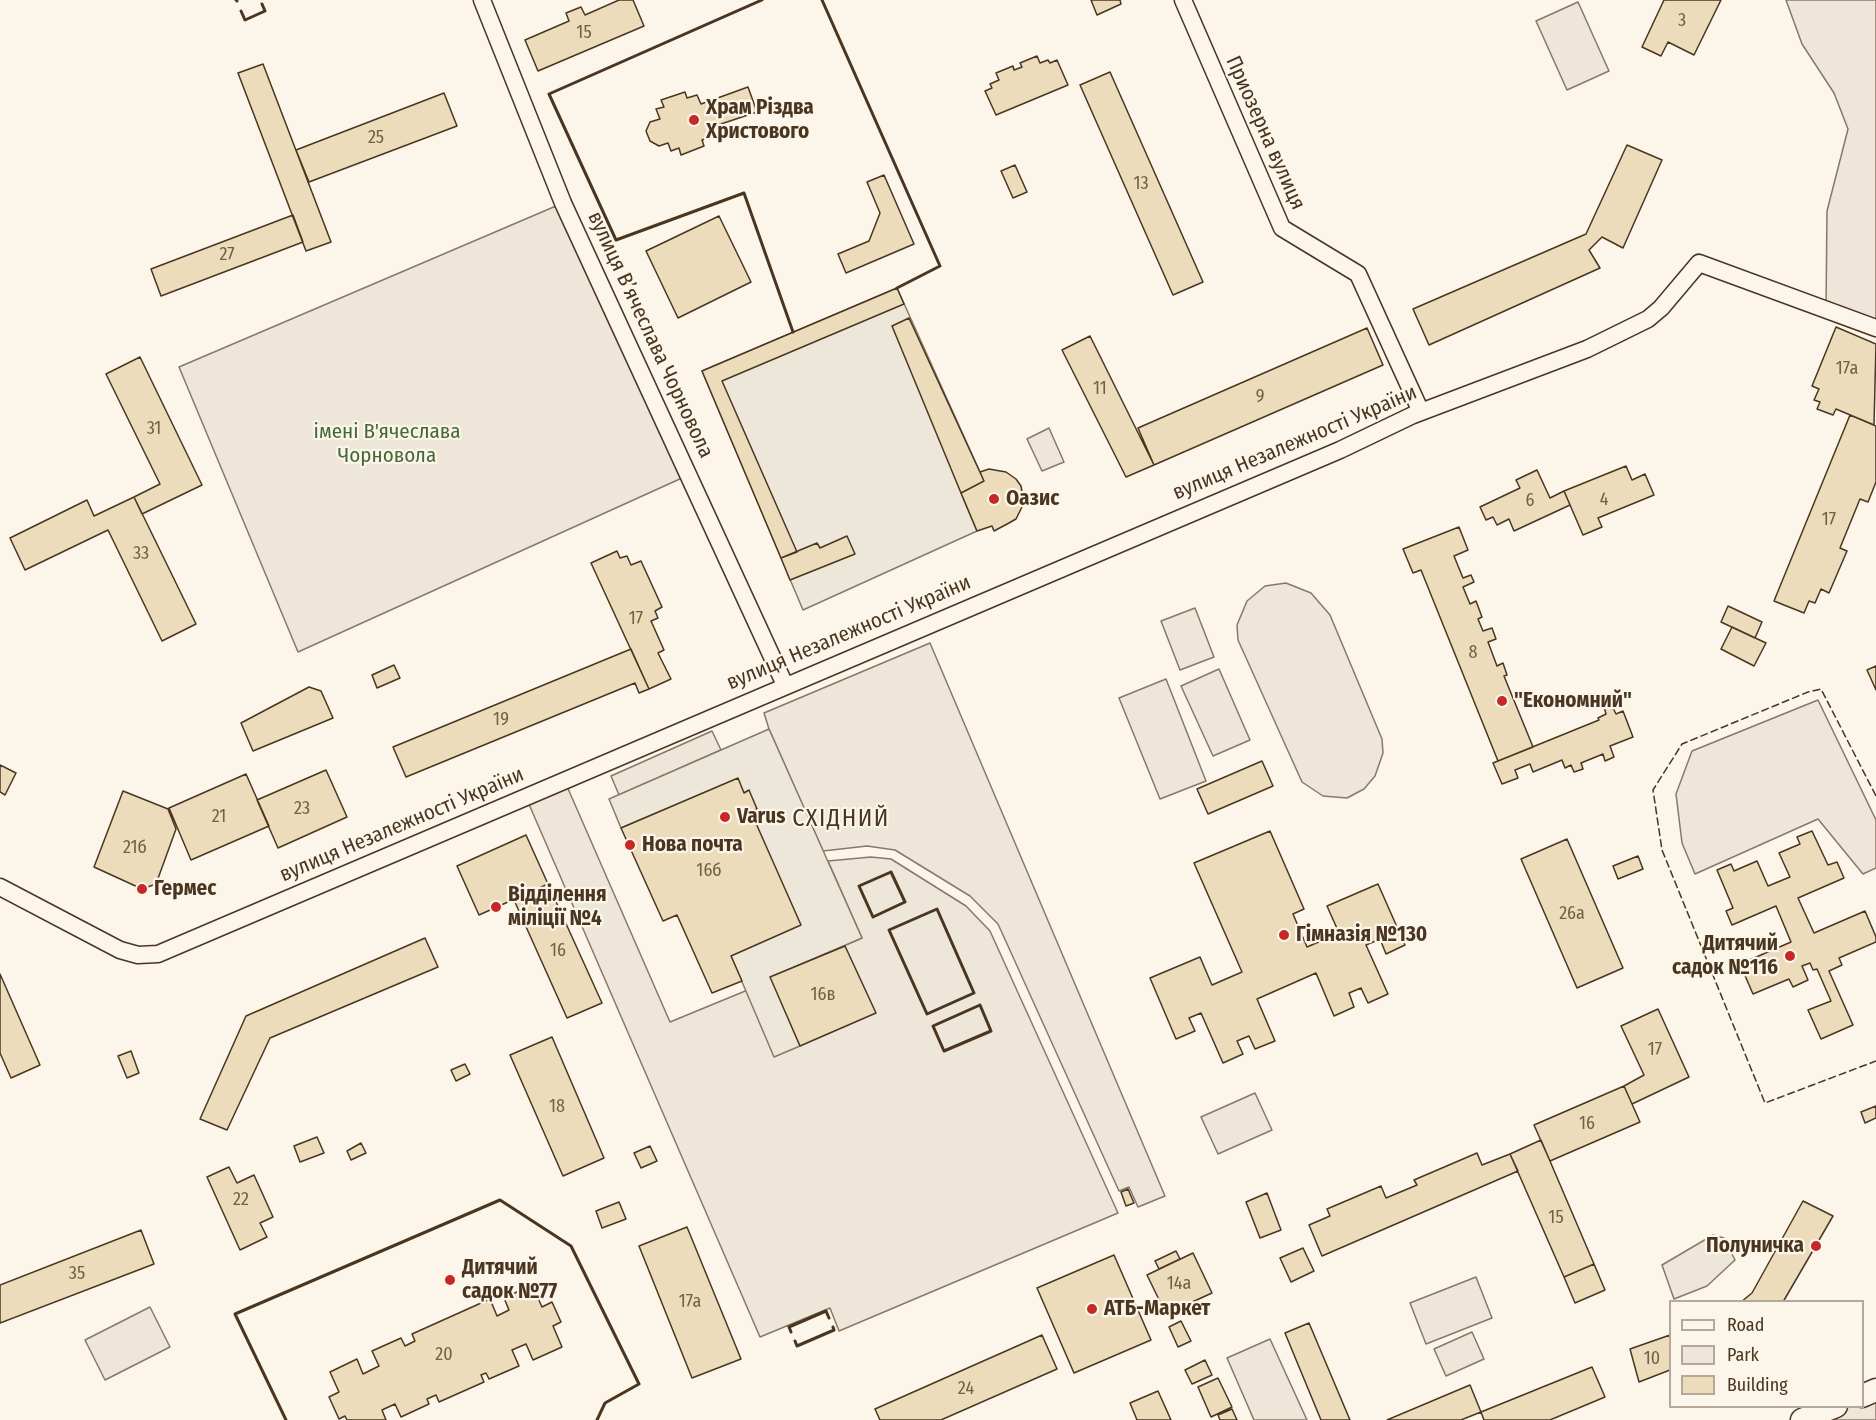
<!DOCTYPE html>
<html>
<head>
<meta charset="utf-8">
<style>
	body { margin:0 }
	#map { position:relative; width:1876px; height:1420px; overflow:hidden; background:#fbf6e9; font-family:"Fira Sans Condensed",sans-serif }
	canvas { display:block }
	.legend { position:absolute; left:1669px; top:1300px; width:195px; height:108px; box-sizing:border-box; background:#fbf6e9; border:2px solid #b4a999; margin:0; padding:8px 10px; list-style:none; font-size:18px; color:#4a3520 }
	.legend li { display:flex; align-items:center; gap:12px; height:30px }
	.legend b { width:30px; border:2px solid #b4a999 }
</style>
</head>
<body>
<div id="map">
<canvas width="1876" height="1420"></canvas>
<ul class="legend">
<li><b style="height:8px;background:#fbf6e9"></b>Road</li>
<li><b style="height:16px;background:#ede6d9"></b>Park</li>
<li><b style="height:16px;background:#ecdcbc"></b>Building</li>
</ul>
</div>
<script>
const context = document.querySelector('canvas').getContext('2d');
context.lineJoin = 'round';
function fill(path, color) { context.fillStyle = color; context.fill(path, 'evenodd'); }
const poly = rows => new Path2D(rows.map(r => 'M' + r).join(''));
function trace(path, color, width, dash) { context.strokeStyle = color; context.lineWidth = width; context.lineCap = dash ? 'butt' : 'round'; context.setLineDash(dash || []); context.stroke(path); }
function write(font, color, halo, rows, align = 'center') {
  context.font = font + ' "Fira Sans Condensed",sans-serif'; context.lineWidth = 4.5; context.setLineDash([]); context.textBaseline = 'middle'; context.strokeStyle = halo; context.fillStyle = color; for (const [text, x, y, turn = 0] of rows) {
    context.save(); context.translate(x, y); context.rotate((+turn || 0) * Math.PI / 180); context.textAlign = isNaN(turn) ? turn : align; if (halo) context.strokeText(text, 0, 0); context.fillText(text, 0, 0); context.restore();
  }
}
const green = poly([
	[1786,0,1876,0,1876,328,1826,309,1827,211,1848,129,1834,93,1802,44,1786,0],
	[1578,2,1609,71,1567,90,1536,21,1578,2],
	[563,203,682,478,298,652,179,367,563,203],
	[1049,428,1064,462,1042,471,1027,439,1049,428],
	[1286,583,1311,593,1330,615,1382,739,1383,753,1375,776,1364,789,1347,798,1323,796,1302,782,1238,640,1237,625,1247,601,1265,586,1286,583],
	[1195,608,1214,657,1180,670,1161,621,1195,608],
	[930,643,1165,1196,1138,1207,1129,1187,1119,1191,998,924,970,896,895,850,867,846,823,851,769,729,764,713,930,643],
	[1219,669,1250,740,1213,756,1181,686,1219,669],
	[1166,679,1206,781,1160,799,1119,698,1166,679],
	[1818,700,1876,820,1876,868,1863,874,1818,819,1695,874,1682,843,1676,794,1692,751,1818,700],
	[712,731,721,750,619,795,611,776,712,731],
	[566,784,670,1022,755,987,771,977,862,938,828,861,871,857,891,859,966,906,990,931,1118,1213,839,1331,830,1308,760,1337,528,802,566,784],
	[1255,1093,1272,1130,1218,1154,1201,1117,1255,1093],
	[1713,1235,1724,1238,1735,1260,1707,1286,1674,1299,1662,1265,1713,1235],
	[1476,1277,1492,1318,1426,1344,1410,1303,1476,1277],
	[150,1307,170,1347,105,1380,85,1340,150,1307],
	[1472,1332,1484,1359,1446,1376,1434,1349,1472,1332],
	[1270,1339,1307,1420,1254,1420,1227,1358,1270,1339],
	[1876,1390,1876,1420,1803,1420,1836,1407,1862,1406,1876,1390]
]);
const parking = poly([
	[897,288,984,481,961,493,977,531,803,610,702,371,897,288],
	[769,729,862,938,771,977,800,1046,774,1057,731,956,751,812,757,809,748,791,744,793,737,779,621,828,609,799,769,729]
]);
const building = poly([
	[619,0,633,0,644,26,538,71,525,40,569,21,566,13,581,7,585,15,619,0],
	[1091,0,1120,0,1121,4,1097,15,1091,0],
	[1664,0,1721,0,1694,55,1668,42,1661,56,1642,47,1664,0],
	[1037,56,1040,63,1048,60,1050,63,1057,60,1068,85,996,115,985,91,992,88,990,84,999,80,996,73,1013,66,1014,70,1022,67,1020,63,1037,56],
	[263,64,331,242,306,251,238,73,263,64],
	[1110,72,1203,282,1173,295,1080,85,1110,72],
	[748,87,757,112,709,128,712,136,702,140,704,146,681,155,679,148,671,151,668,143,659,146,650,141,646,131,650,122,660,119,656,109,664,107,661,100,685,92,687,98,697,95,701,104,748,87],
	[444,93,457,126,309,182,296,150,444,93],
	[1627,145,1662,160,1623,248,1602,237,1589,250,1600,268,1429,345,1413,309,1586,234,1627,145],
	[1015,165,1027,192,1013,198,1001,171,1015,165],
	[884,175,914,244,846,273,838,254,869,241,880,213,867,182,884,175],
	[293,215,303,242,161,296,151,269,293,215],
	[719,216,751,282,678,318,646,251,719,216],
	[897,288,904,304,722,381,797,552,781,558,702,371,897,288],
	[909,318,984,481,961,493,892,326,909,318],
	[1836,327,1876,344,1874,425,1836,409,1833,415,1817,409,1820,402,1814,400,1819,389,1812,386,1836,327],
	[1367,328,1383,365,1154,465,1138,428,1367,328],
	[1090,336,1154,465,1126,477,1062,350,1090,336],
	[140,357,202,485,142,514,134,497,160,484,106,374,140,357],
	[1850,415,1876,426,1876,482,1868,502,1860,499,1840,548,1847,551,1829,593,1821,589,1815,603,1809,601,1804,613,1774,601,1850,415],
	[1626,466,1632,480,1645,474,1654,495,1598,518,1602,527,1583,535,1564,491,1626,466],
	[989,469,1006,472,1016,479,1021,486,1024,503,1016,519,1009,523,994,531,992,526,977,531,961,493,984,481,980,472,989,469],
	[1537,470,1550,498,1564,491,1570,505,1514,531,1509,519,1497,525,1493,517,1486,520,1480,507,1520,488,1516,480,1537,470],
	[134,497,196,624,162,641,108,530,25,570,10,538,87,500,94,516,134,497],
	[1459,527,1468,550,1454,556,1463,578,1471,575,1474,582,1463,587,1470,604,1476,601,1482,617,1478,619,1483,631,1492,628,1496,639,1488,642,1497,666,1503,663,1507,675,1504,676,1533,747,1498,761,1421,570,1413,573,1403,549,1459,527],
	[847,536,855,554,790,580,781,558,817,543,820,548,847,536],
	[617,551,620,558,627,556,631,565,641,561,662,607,655,611,658,618,651,621,664,650,658,653,671,679,649,689,591,563,617,551],
	[1728,606,1762,622,1755,638,1721,622,1728,606],
	[1732,627,1766,643,1754,666,1721,649,1732,627],
	[631,649,649,689,639,693,635,683,406,777,393,747,631,649],
	[394,665,400,678,377,688,372,675,394,665],
	[1876,666,1876,690,1867,670,1876,666],
	[309,687,321,691,333,718,253,751,241,723,309,687],
	[1611,704,1616,714,1623,711,1633,737,1610,746,1614,757,1605,761,1603,754,1581,763,1583,769,1574,772,1571,765,1565,768,1562,760,1533,772,1530,764,1515,770,1518,778,1502,784,1493,763,1599,720,1598,718,1606,714,1604,707,1611,704],
	[1262,761,1273,786,1208,814,1197,789,1262,761],
	[0,765,16,773,5,795,0,792,0,765],
	[326,770,347,817,278,848,257,800,326,770],
	[246,774,269,826,191,860,169,808,246,774],
	[738,778,744,793,749,790,757,809,751,812,801,925,731,956,742,981,712,993,677,915,663,921,621,828,738,778],
	[123,791,168,809,176,829,156,884,142,889,94,867,123,791],
	[1270,831,1304,909,1293,914,1307,947,1339,933,1327,906,1378,884,1405,945,1386,954,1380,939,1366,945,1388,994,1368,1003,1361,988,1349,993,1354,1007,1334,1016,1316,973,1257,999,1275,1041,1255,1049,1249,1036,1237,1041,1243,1054,1223,1063,1201,1013,1189,1018,1195,1031,1176,1039,1150,978,1200,957,1212,985,1242,972,1194,863,1270,831],
	[1812,831,1828,865,1837,862,1844,878,1798,898,1814,933,1865,911,1876,937,1876,942,1839,958,1842,965,1829,971,1853,1025,1821,1039,1808,1010,1831,1001,1817,969,1813,970,1810,963,1802,966,1808,980,1793,987,1789,979,1753,994,1740,964,1791,942,1776,906,1732,925,1726,911,1733,908,1717,870,1731,864,1734,871,1757,861,1768,886,1790,877,1779,853,1800,844,1797,837,1812,831],
	[526,835,548,884,479,915,457,866,526,835],
	[1567,839,1623,968,1577,988,1521,859,1567,839],
	[1638,856,1643,869,1618,879,1613,866,1638,856],
	[548,884,602,1003,567,1018,514,900,548,884],
	[425,938,438,967,270,1038,227,1130,200,1119,246,1016,425,938],
	[845,946,876,1013,800,1046,770,977,845,946],
	[0,974,40,1065,11,1078,0,1053,0,974],
	[1658,1009,1689,1077,1632,1104,1624,1086,1644,1075,1621,1026,1658,1009],
	[552,1037,604,1158,563,1176,510,1055,552,1037],
	[131,1051,139,1073,127,1078,118,1056,131,1051],
	[465,1064,470,1074,456,1081,451,1070,465,1064],
	[1624,1086,1640,1122,1550,1161,1534,1125,1624,1086],
	[1876,1106,1876,1118,1865,1123,1861,1112,1876,1106],
	[317,1137,324,1153,300,1162,294,1146,317,1137],
	[1541,1140,1594,1264,1564,1277,1510,1154,1541,1140],
	[361,1143,366,1153,351,1160,347,1151,361,1143],
	[650,1146,657,1161,641,1168,634,1153,650,1146],
	[1477,1153,1482,1165,1510,1154,1518,1171,1322,1256,1309,1225,1330,1216,1327,1209,1381,1186,1386,1198,1417,1185,1414,1180,1477,1153],
	[229,1167,237,1183,254,1175,273,1217,260,1223,267,1237,240,1250,207,1177,229,1167],
	[1128,1189,1134,1203,1126,1206,1121,1192,1128,1189],
	[1267,1193,1281,1230,1260,1238,1246,1202,1267,1193],
	[1803,1201,1833,1216,1783,1302,1741,1302,1752,1293,1803,1201],
	[619,1202,626,1219,602,1228,596,1211,619,1202],
	[687,1227,741,1359,692,1378,639,1246,687,1227],
	[141,1230,154,1264,0,1323,0,1285,141,1230],
	[1303,1248,1314,1271,1291,1282,1280,1258,1303,1248],
	[1176,1251,1180,1259,1159,1269,1155,1261,1176,1251],
	[1193,1253,1212,1293,1166,1314,1147,1275,1193,1253],
	[1114,1255,1151,1340,1074,1373,1037,1288,1114,1255],
	[1594,1264,1605,1290,1575,1303,1564,1277,1594,1264],
	[532,1285,542,1307,552,1302,561,1322,553,1326,562,1347,533,1360,526,1344,512,1350,519,1366,489,1379,486,1373,481,1375,484,1382,439,1402,436,1395,427,1399,429,1404,401,1417,395,1404,382,1410,386,1420,347,1420,345,1416,339,1419,329,1397,339,1392,330,1372,357,1359,363,1374,379,1366,372,1351,401,1338,405,1346,415,1341,412,1334,490,1299,497,1316,509,1310,504,1298,532,1285],
	[1181,1321,1191,1341,1178,1347,1169,1327,1181,1321],
	[1309,1323,1350,1420,1321,1420,1285,1333,1309,1323],
	[1042,1335,1057,1369,941,1420,880,1420,875,1409,1042,1335],
	[1670,1335,1670,1370,1639,1382,1630,1349,1670,1335],
	[1205,1360,1212,1375,1192,1384,1185,1370,1205,1360],
	[1592,1367,1605,1397,1550,1420,1484,1420,1481,1412,1592,1367],
	[1218,1378,1232,1407,1211,1417,1198,1387,1218,1378],
	[1470,1385,1481,1412,1461,1420,1387,1420,1470,1385],
	[1158,1391,1171,1420,1137,1420,1130,1403,1158,1391],
	[1232,1409,1237,1420,1220,1420,1218,1415,1232,1409]
]);
const street = poly([
	[482,0,563,203,785,685],
	[1183,0,1282,228,1358,274,1421,412],
	[0,887,120,950,138,955,158,954,1340,450,1413,415,1587,349,1648,319,1661,308,1699,263,1876,328]
]);
const secondary = poly([
	[1862,1396,1876,1390],
	[1802,1420,1836,1406]
]);
const fence = poly([
	[1876,796,1821,689,1808,692,1682,744,1653,790,1662,850,1765,1103,1876,1061]
]);
const wall = poly([
	[236,0,237,1],
	[762,0,549,94,616,240,744,193,793,332],
	[822,0,940,266,897,288],
	[241,11,245,20,265,11,262,4],
	[891,872,905,902,873,917,859,886,891,872],
	[937,909,974,993,927,1014,889,930,937,909],
	[980,1005,991,1031,944,1051,933,1026,980,1005],
	[791,1332,789,1327,826,1311,829,1318],
	[795,1341,797,1346,834,1330,833,1327],
	[286,1420,235,1314,500,1200,571,1246,639,1384,605,1403,597,1420]
]);
const markers = [
	[694,120,6,"#c62828"],
	[994,499,6,"#c62828"],
	[1502,701,6,"#c62828"],
	[725,817,6,"#c62828"],
	[630,845,6,"#c62828"],
	[142,889,6,"#c62828"],
	[496,907,6,"#c62828"],
	[1284,935,6,"#c62828"],
	[1790,956,6,"#c62828"],
	[1816,1246,6,"#c62828"],
	[450,1280,6,"#c62828"],
	[1092,1309,6,"#c62828"]
];
const numberNames = [
	["3",1682,21],
	["15",584,33],
	["25",376,138],
	["13",1141,184],
	["27",227,255],
	["17а",1847,369],
	["11",1100,389],
	["9",1260,397],
	["31",154,429],
	["4",1604,500],
	["6",1530,501],
	["17",1829,520],
	["33",141,554],
	["17",636,619],
	["8",1473,653],
	["19",501,720],
	["23",302,809],
	["21",219,817],
	["21б",135,848],
	["16б",709,871],
	["26а",1572,914],
	["16",558,951],
	["16в",823,995],
	["17",1655,1050],
	["18",557,1107],
	["16",1587,1124],
	["22",241,1200],
	["15",1556,1218],
	["35",77,1274],
	["14а",1179,1284],
	["17а",690,1302],
	["20",444,1355],
	["10",1652,1359],
	["24",966,1389]
];
const poiNames = [
	["Храм Різдва",706,108],
	["Христового",706,132],
	["Оазис",1006,499],
	["\"Економний\"",1514,701],
	["Varus",737,817],
	["Нова почта",642,845],
	["Гермес",154,889],
	["Відділення",508,895],
	["міліції №4",508,919],
	["Гімназія №130",1296,935],
	["Дитячий",1778,944,"right"],
	["садок №116",1778,968,"right"],
	["Полуничка",1804,1246,"right"],
	["Дитячий",462,1268],
	["садок №77",462,1292],
	["АТБ-Маркет",1104,1309]
];
const streetNames = [
	["Приозерна вулиця",1265,133,66],
	["вулиця Вʼячеслава Чорновола",650,335,65],
	["вулиця Незалежності України",1295,443,-23],
	["вулиця Незалежності України",849,633,-23],
	["вулиця Незалежності України",402,825,-23]
];
const parkNames = [
	["імені В'ячеслава",387,432],
	["Чорновола",387,456]
];
const quarterNames = [
	["СХІДНИЙ",841,819]
];
fill(green, '#ede6d9');
trace(green, '#887966', 1.5);
fill(parking, '#ede7d9');
trace(parking, '#887966', 1.5);
fill(building, '#ecdcbc');
trace(building, '#4a3520', 1.5);
trace(street, '#4a3520', 19);
trace(secondary, '#4a3520', 25);
trace(street, '#fbf6e9', 16);
trace(secondary, '#fbf6e9', 22);
trace(fence, '#4a3520', 1.5, [8, 3]);
trace(wall, '#4a3520', 3);
for (const [x, y, r, color] of markers) { const dot = new Path2D(); dot.arc(x, y, r, 0, 2 * Math.PI); context.fillStyle = color; context.fill(dot); trace(dot, '#fbf6e9', 2); }
write('18px', '#725f47', null, numberNames);
write('bold 21px', '#4a3520', '#fbf6e9', poiNames, 'left');
write('21px', '#4a3520', '#fbf6e9', streetNames);
write('21px', '#436837', '#fbf6e9', parkNames);
context.letterSpacing = '1.5px';
write('24px', '#4a3520', '#fbf6e9', quarterNames);
context.letterSpacing = '0px';
</script>
</body>
</html>
